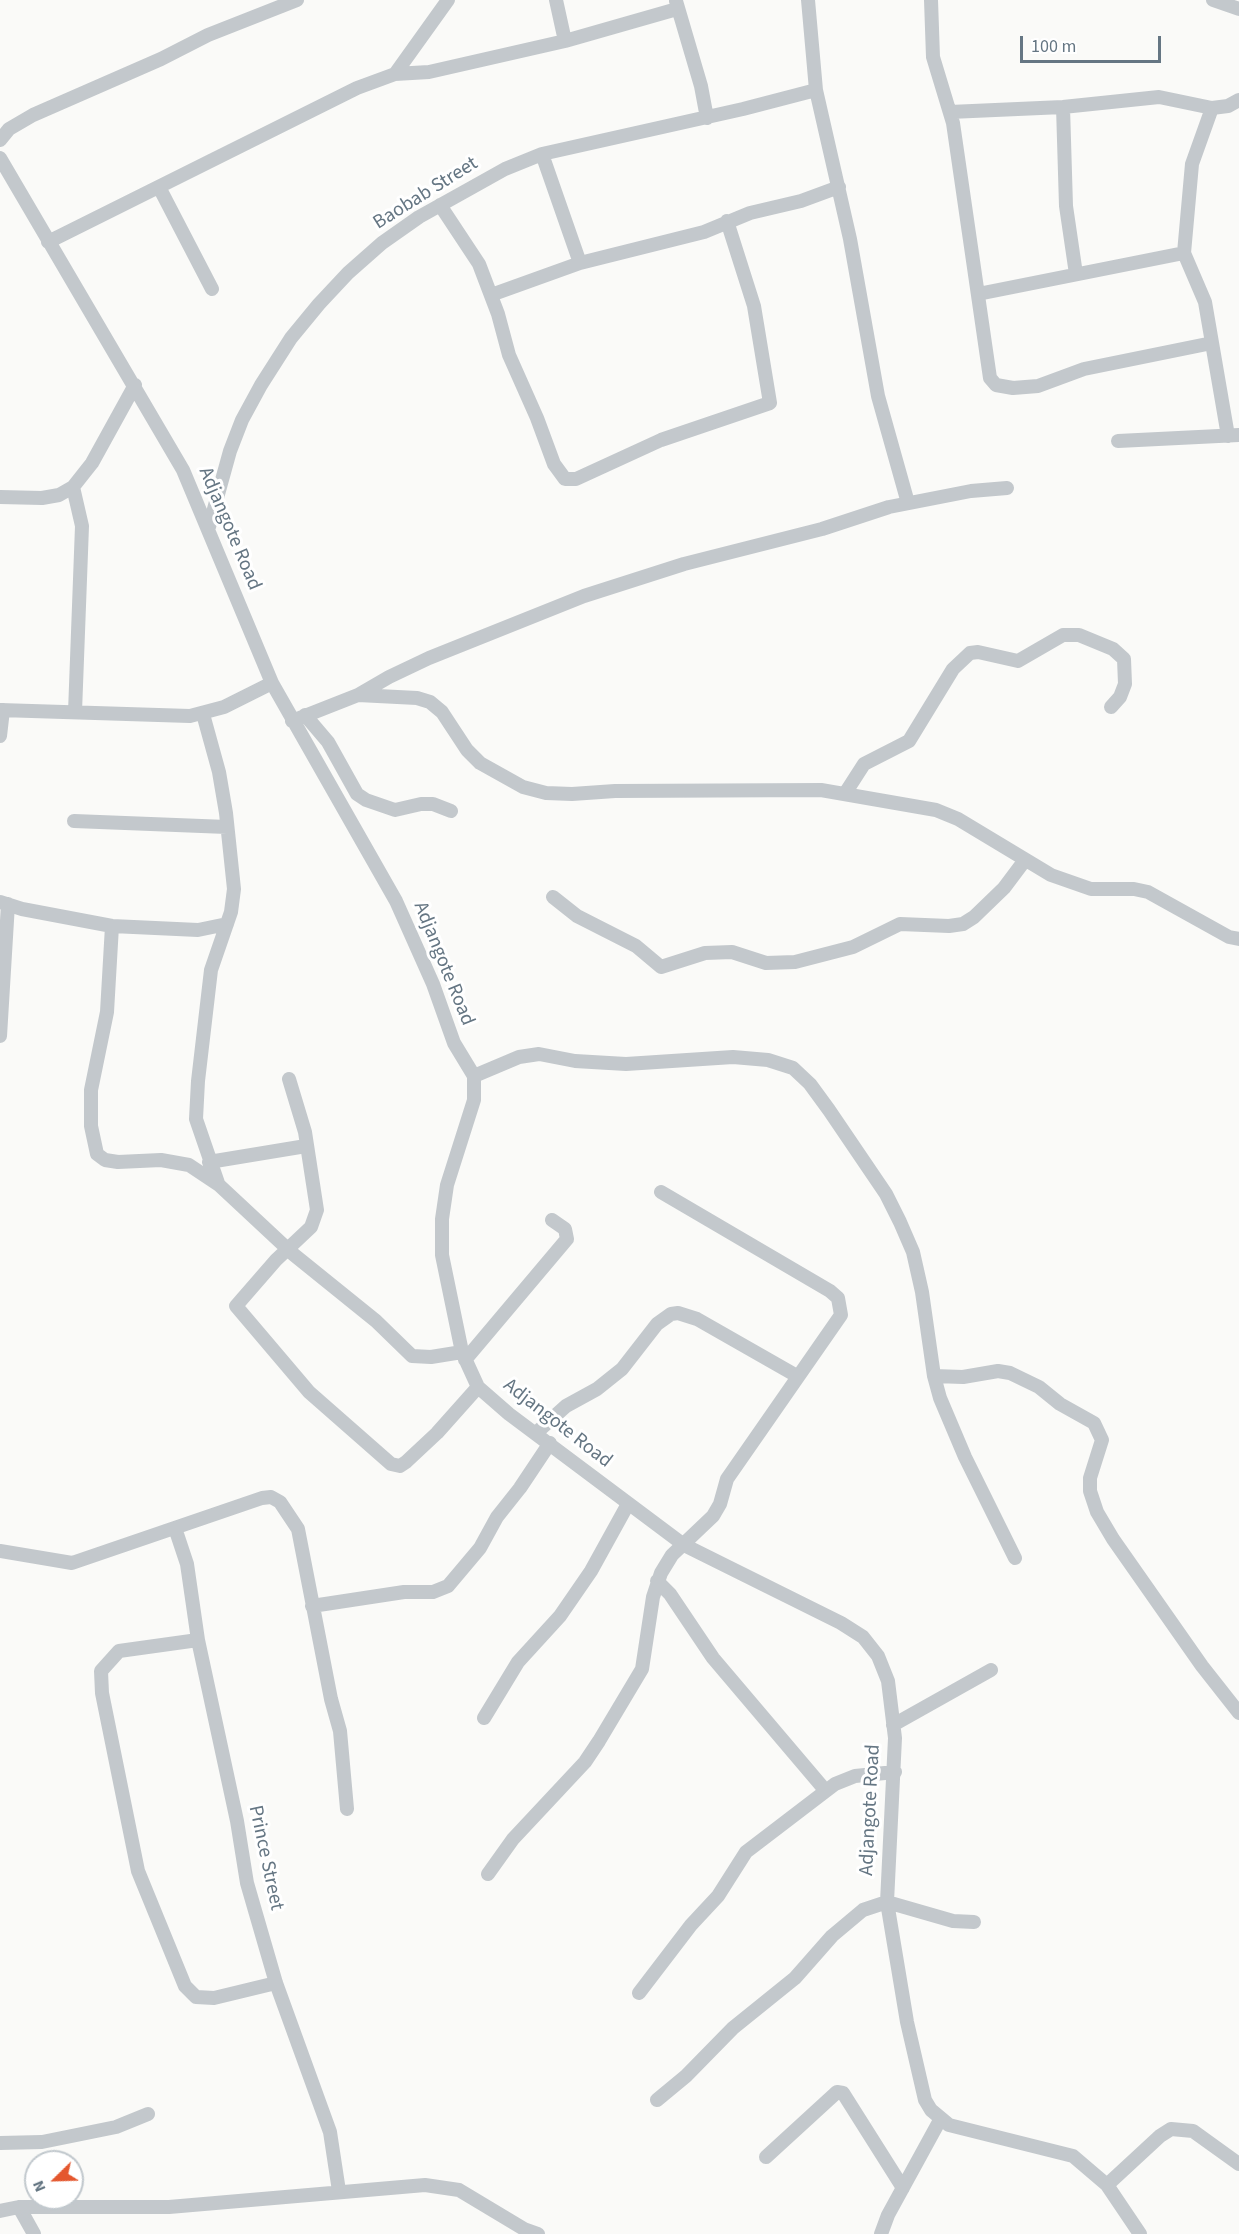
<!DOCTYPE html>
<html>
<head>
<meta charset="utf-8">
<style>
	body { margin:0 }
	#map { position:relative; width:1239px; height:2234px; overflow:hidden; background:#fafaf8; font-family:"Source Sans 3",sans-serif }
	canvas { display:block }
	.north { position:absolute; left:24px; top:2150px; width:60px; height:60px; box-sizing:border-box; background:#fff; border:2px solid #c1c8cd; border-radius:50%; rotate:247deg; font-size:16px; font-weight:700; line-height:24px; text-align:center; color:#657683 }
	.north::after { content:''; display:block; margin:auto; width:21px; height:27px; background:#e4572e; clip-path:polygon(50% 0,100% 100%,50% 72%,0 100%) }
	.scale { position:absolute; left:1020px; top:36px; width:141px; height:27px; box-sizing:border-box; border:3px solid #657683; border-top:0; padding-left:8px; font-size:18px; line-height:21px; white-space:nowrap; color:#657683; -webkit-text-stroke:4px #fff; paint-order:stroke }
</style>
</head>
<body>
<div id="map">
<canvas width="1239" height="2234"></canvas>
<div class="north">N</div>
<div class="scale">100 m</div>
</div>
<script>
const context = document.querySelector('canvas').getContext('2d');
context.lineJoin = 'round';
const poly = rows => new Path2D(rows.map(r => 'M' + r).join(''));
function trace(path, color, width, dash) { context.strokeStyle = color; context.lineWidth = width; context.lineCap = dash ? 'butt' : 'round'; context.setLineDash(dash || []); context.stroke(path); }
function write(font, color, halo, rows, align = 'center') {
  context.font = font + ' "Source Sans 3",sans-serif'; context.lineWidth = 6; context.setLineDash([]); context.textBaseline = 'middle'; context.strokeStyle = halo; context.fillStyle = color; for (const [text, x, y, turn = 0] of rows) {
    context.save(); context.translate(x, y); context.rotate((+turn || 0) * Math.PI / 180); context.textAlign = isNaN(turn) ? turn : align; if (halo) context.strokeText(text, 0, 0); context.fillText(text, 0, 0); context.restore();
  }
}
const minor = poly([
	[556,0,565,41],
	[808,0,816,90,850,239,878,396,908,503],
	[931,0,933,57,953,123,990,378,996,385,1013,388,1038,386,1084,369,1212,343],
	[1213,0,1239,9],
	[676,1,701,86,707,118],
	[395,74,448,0],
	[1063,107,1066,206,1076,274],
	[950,112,1063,107,1159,97,1212,108,1228,106,1239,100],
	[0,140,9,129,33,115,161,59,208,35,297,0],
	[542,154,580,263],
	[0,158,183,470,272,683,396,901,433,984,454,1043,474,1076,474,1100,447,1185,442,1219,442,1255,462,1352,478,1387,509,1414,684,1545,841,1623,863,1637,878,1656,888,1681,895,1738,887,1902,907,2022,925,2100,931,2110,949,2125,1073,2156,1107,2185,1140,2234],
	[159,187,212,289],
	[440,205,479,264,498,314,509,355,537,418,554,464,565,479,576,479,661,440,770,403,754,306,727,221],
	[48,242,357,88,395,74,429,72,565,41,677,9],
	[1184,253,1205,302,1228,436],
	[978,294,1184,253,1192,164,1212,108],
	[491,295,580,263,704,232,750,213,801,201,839,187],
	[1118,441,1239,435],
	[73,487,82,526,75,712],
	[0,497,42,498,59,495,73,487,92,463,135,385],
	[209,527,230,451,242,420,261,385,291,338,319,304,348,273,382,243,419,217,471,188,505,169,542,154,743,109,816,90],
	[358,695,417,698,430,702,442,712,467,750,480,763,523,787,546,793,572,794,615,791,821,790,936,810,958,819,1051,875,1091,889,1134,889,1148,892,1229,937,1239,939],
	[0,710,190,716,224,707,272,683],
	[203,714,219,772,226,813,234,889,231,912,211,970,198,1081,196,1119,218,1183],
	[305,715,328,742,357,794,366,800,395,810,421,804,433,804,451,811],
	[292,721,358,695,389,677,429,658,584,596,684,564,822,529,889,507,971,491,1007,488],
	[0,736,3,710],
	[846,792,864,764,909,741,953,669,970,653,978,652,1018,661,1063,635,1079,635,1113,649,1124,659,1125,684,1120,697,1111,707],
	[74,821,227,827],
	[553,897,577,916,636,946,661,967,705,953,732,952,766,963,795,962,853,947,900,924,949,926,963,924,974,917,1004,888,1025,860],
	[0,902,22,909,112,926,198,930,227,924],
	[112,926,107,1012,91,1090,91,1126,97,1154,105,1160,118,1162,161,1160,189,1165,219,1185,293,1254,376,1321,412,1356,431,1357,462,1352],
	[0,1036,8,904],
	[474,1076,519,1057,539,1054,575,1061,626,1064,733,1057,768,1060,793,1068,810,1084,829,1110,886,1194,900,1222,913,1252,922,1292,934,1376,940,1398,965,1457,1015,1558],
	[289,1079,305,1132,317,1210,311,1227,276,1260,236,1306,309,1392,391,1464,400,1466,406,1462,437,1433,478,1387],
	[209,1162,306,1146],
	[465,1360,567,1239,565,1229,552,1220],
	[934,1376,963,1377,998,1371,1010,1373,1039,1387,1060,1404,1094,1423,1102,1440,1090,1478,1090,1491,1097,1512,1113,1539,1202,1666,1239,1713],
	[536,1433,566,1406,597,1389,622,1369,657,1324,671,1314,678,1313,697,1319,797,1376],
	[175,1528,187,1564,198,1640,237,1821,247,1883,276,1983,330,2132,339,2191],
	[0,1551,72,1563,262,1498,271,1497,280,1502,298,1529,331,1699,340,1731,347,1809],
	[657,1581,670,1594,713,1658,825,1790],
	[312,1606,404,1592,433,1592,448,1586,480,1548,497,1517,520,1488,550,1443],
	[198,1640,119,1651,101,1671,102,1693,138,1871,185,1986,196,1997,214,1998,276,1983],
	[484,1718,518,1662,560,1616,591,1571,628,1504],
	[893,1725,991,1670],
	[488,1874,513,1839,585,1762,599,1741,642,1669,653,1597,661,1573,672,1555,713,1516,720,1504,727,1479,841,1315,838,1298,830,1291,661,1192],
	[639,1993,691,1925,718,1896,746,1852,835,1784,855,1776,895,1772],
	[657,2100,686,2076,733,2028,795,1978,832,1936,863,1910,887,1902,953,1921,974,1922],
	[0,2143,42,2142,116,2127,148,2114],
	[766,2157,837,2092,843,2093,903,2188],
	[1107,2185,1160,2136,1171,2129,1193,2131,1239,2164],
	[19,2207,34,2234],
	[0,2211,19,2207,169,2207,425,2185,459,2190,524,2229,538,2234],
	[881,2234,888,2215,940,2120]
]);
const streetNames = [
	["Baobab Street",426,194,-32],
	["Adjangote Road",229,529,67],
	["Adjangote Road",443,964,68],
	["Adjangote Road",557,1424,38],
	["Adjangote Road",871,1810,-87],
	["Prince Street",265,1858,78]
];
trace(minor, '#c3c8cc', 14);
write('20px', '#657683', '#fff', streetNames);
</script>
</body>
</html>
